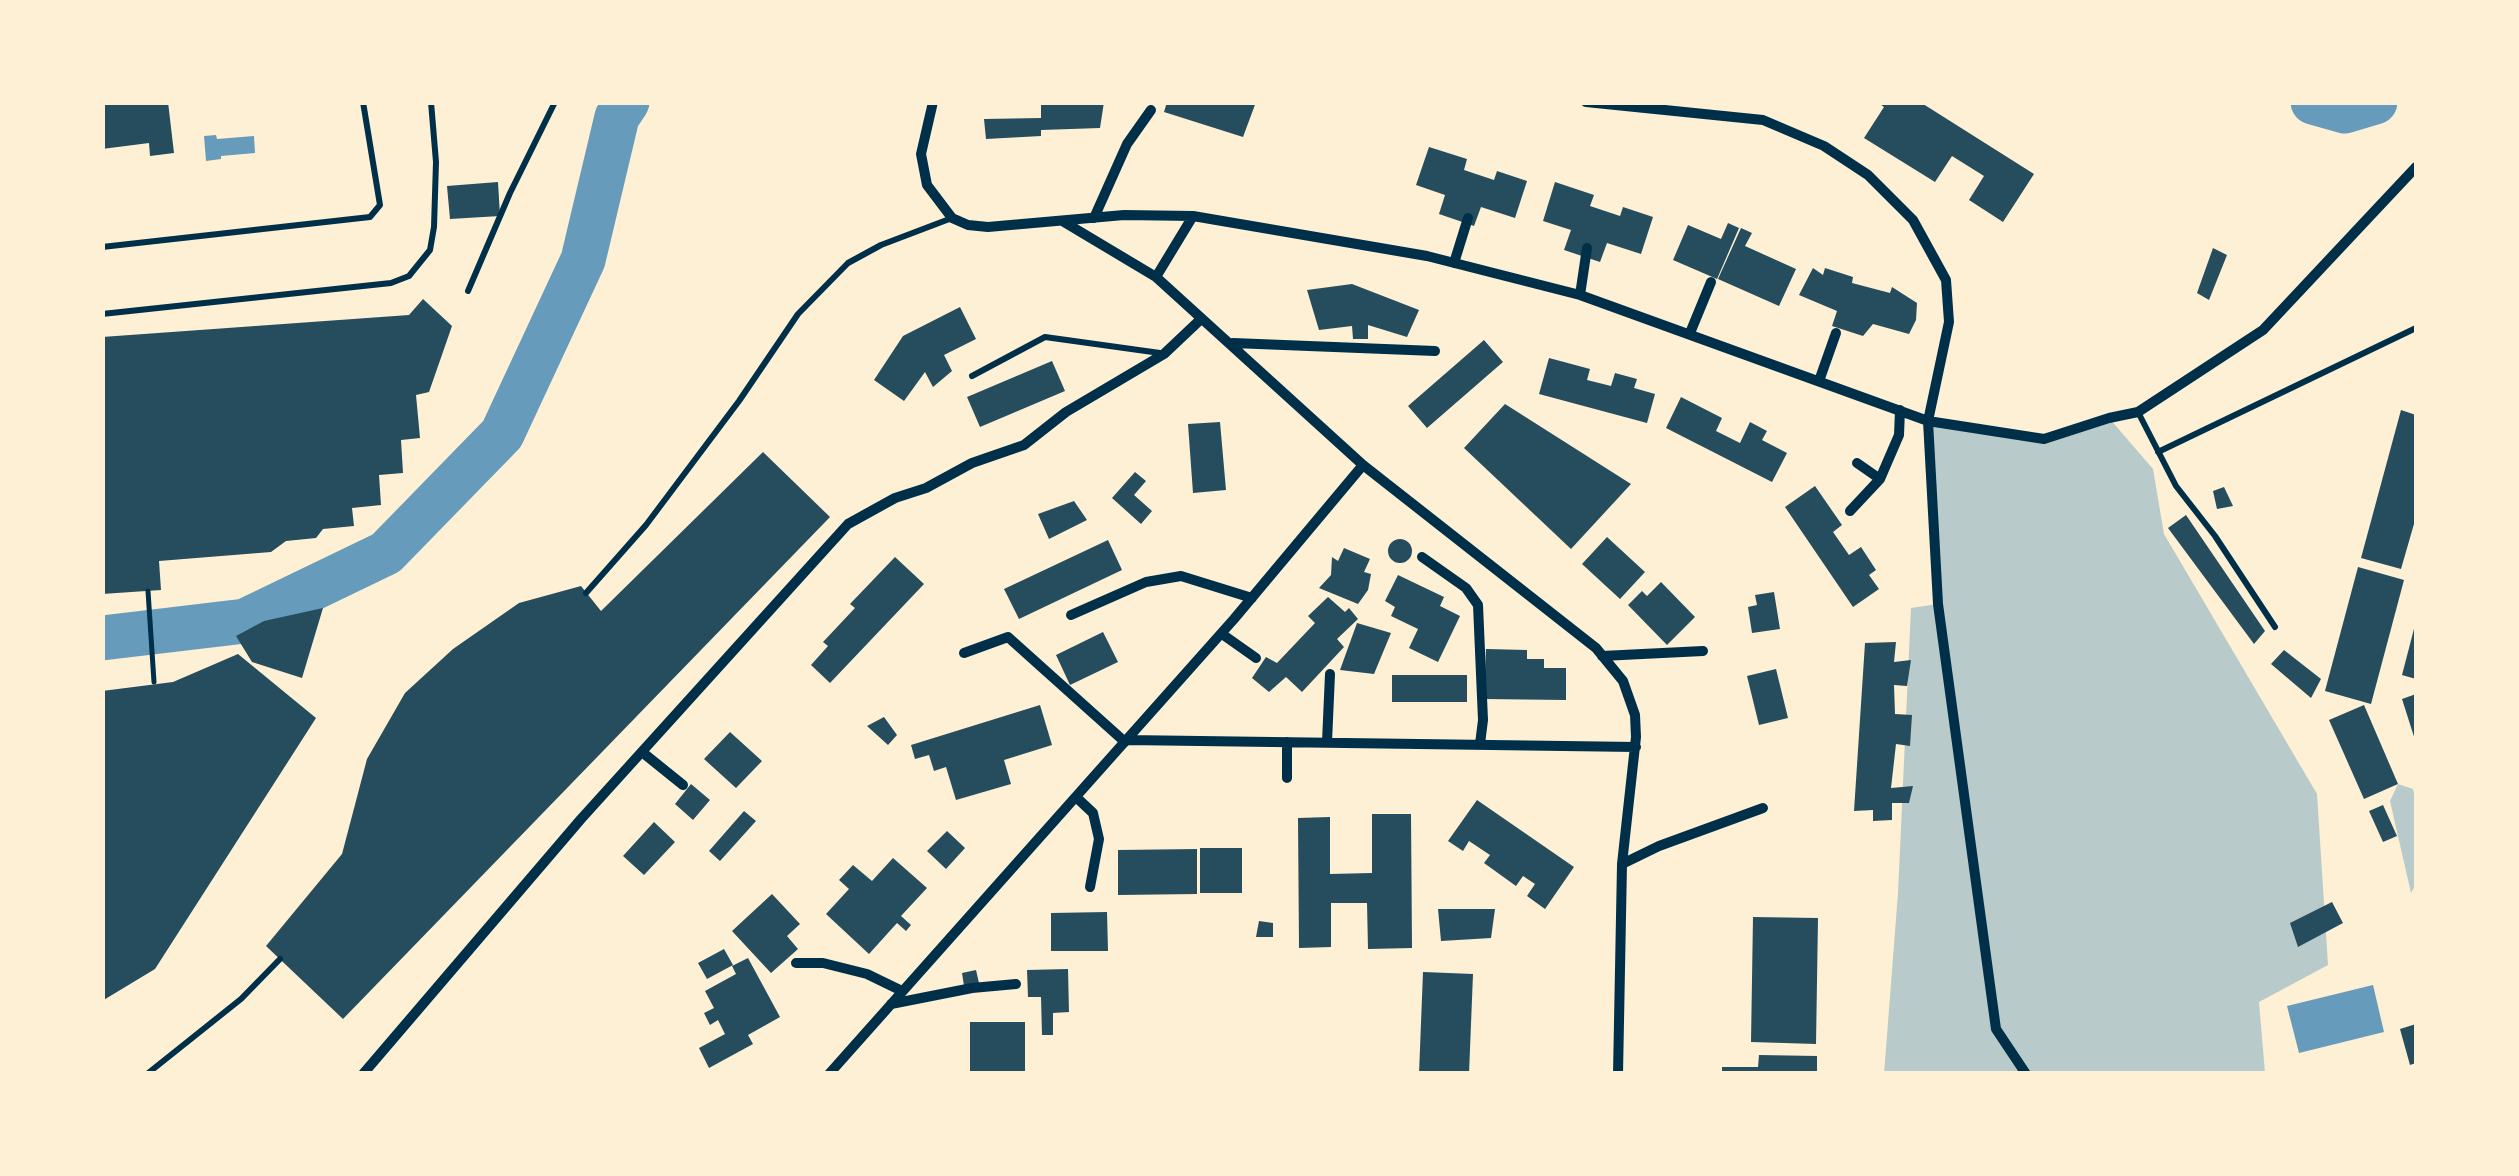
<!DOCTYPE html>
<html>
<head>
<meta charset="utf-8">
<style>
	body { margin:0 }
	#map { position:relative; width:2519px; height:1176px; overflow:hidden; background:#fdf0d5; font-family:"Public Sans",sans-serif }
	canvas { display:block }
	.frame { position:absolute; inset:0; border:105px solid #fdf0d5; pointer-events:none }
</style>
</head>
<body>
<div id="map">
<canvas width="2519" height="1176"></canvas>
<div class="frame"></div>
</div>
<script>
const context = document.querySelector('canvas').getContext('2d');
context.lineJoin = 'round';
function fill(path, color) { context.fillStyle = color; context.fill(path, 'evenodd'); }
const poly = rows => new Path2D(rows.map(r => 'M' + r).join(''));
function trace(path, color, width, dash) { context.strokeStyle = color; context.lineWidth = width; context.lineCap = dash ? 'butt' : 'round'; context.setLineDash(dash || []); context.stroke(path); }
const green = poly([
	[2109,418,2153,469,2164,534,2317,794,2328,965,2259,1002,2265,1073,1884,1074,1898,893,1911,608,1938,604,1928,421,2044,439],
	[2398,784,2413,789,2416,804,2416,884,2411,893,2390,801]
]);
const water = poly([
	[216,135,217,139,254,136,255,153,221,156,221,159,206,161,204,136],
	[2373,985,2384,1032,2299,1053,2287,1006]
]);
const river = poly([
	[2313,102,2345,111,2375,102],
	[102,638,245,621,386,553,502,434,583,260,617,117,627,102]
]);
const building = poly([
	[102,102,168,102,174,153,150,156,149,143,102,149],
	[1041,102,1104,102,1100,128,1041,130,1041,136,986,139,984,119,1041,118],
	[1167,102,1256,102,1243,137,1164,112],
	[1877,102,1920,102,2034,174,2003,222,1969,200,1984,176,1952,156,1935,182,1864,138,1884,107],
	[1429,147,1467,159,1464,170,1494,180,1497,171,1527,181,1515,218,1481,207,1474,226,1439,214,1445,195,1416,185],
	[498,182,500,216,450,219,447,186],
	[1555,182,1594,195,1590,206,1620,216,1623,207,1653,217,1641,254,1607,243,1600,262,1564,250,1571,230,1543,221],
	[1728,223,1739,228,1717,279,1673,260,1688,225,1721,239],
	[1741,228,1752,233,1745,246,1796,269,1779,306,1718,279],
	[2213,248,2227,255,2209,300,2197,293],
	[1813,268,1823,275,1825,268,1853,277,1852,283,1890,293,1892,287,1917,303,1916,320,1909,334,1873,324,1863,336,1832,326,1837,311,1799,295],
	[1352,284,1419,310,1407,337,1368,325,1368,339,1353,339,1352,326,1319,330,1307,290],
	[423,299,452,326,429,392,416,395,420,438,401,440,403,473,379,475,381,505,352,508,354,526,323,529,316,538,286,541,271,552,159,561,161,590,102,594,102,337,409,315],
	[960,307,976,339,944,355,952,371,933,387,925,372,904,401,874,380,903,336],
	[1484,340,1503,362,1427,428,1408,406],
	[1549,358,1590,369,1587,380,1611,386,1615,373,1637,379,1634,388,1655,394,1647,423,1539,394],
	[1052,361,1065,391,980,427,967,397],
	[1681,397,1722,418,1716,431,1740,443,1750,422,1767,431,1762,440,1787,453,1772,482,1666,428],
	[1505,404,1631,484,1571,549,1464,448],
	[2401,410,2416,415,2416,517,2401,569,2361,558],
	[1220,422,1226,490,1193,493,1188,424],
	[763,452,830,517,343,1019,266,946,342,854,367,759,405,693,453,649,519,603,581,586,601,611],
	[1135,472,1146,481,1134,495,1152,511,1141,524,1112,498],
	[1815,486,1842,525,1833,532,1849,555,1861,547,1876,570,1869,575,1879,589,1853,607,1785,507],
	[2224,487,2233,506,2217,509,2213,491],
	[1074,501,1087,520,1049,539,1038,514],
	[2186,515,2265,631,2254,644,2168,528],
	[1607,537,1645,572,1620,599,1582,564],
	'1388 551a12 12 0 1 1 24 0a12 12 0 1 1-24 0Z',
	[1108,540,1122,570,1019,619,1004,589],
	[1344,548,1370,559,1364,572,1371,574,1368,590,1358,604,1319,588,1331,575,1332,557,1338,561],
	[895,557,924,584,830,683,811,665,828,646,823,642,855,608,850,604],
	[2358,567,2404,580,2371,704,2325,691],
	[1398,575,1444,597,1440,606,1460,616,1438,662,1409,648,1418,629,1391,616,1395,607,1385,601],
	[1661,582,1695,617,1667,645,1628,605,1642,591,1647,596],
	[1774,592,1780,629,1752,633,1748,607,1757,605,1755,595],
	[1328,597,1345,612,1349,608,1358,619,1337,639,1344,647,1302,692,1286,677,1269,692,1252,678,1266,657,1277,663,1315,623,1308,616],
	[323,608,302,678,252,662,236,636,264,621],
	[1357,623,1391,633,1374,674,1340,670],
	[2415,625,2416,625,2416,679,2402,675],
	[1103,632,1118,662,1070,685,1056,655],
	[1896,642,1894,662,1911,660,1907,686,1894,685,1895,714,1912,715,1910,746,1896,744,1891,788,1913,786,1909,803,1892,803,1892,820,1873,821,1873,810,1854,811,1865,643],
	[1486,649,1527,650,1527,659,1544,659,1544,668,1566,668,1566,700,1484,699],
	[2284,650,2321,679,2311,698,2271,664],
	[238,654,316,718,155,969,102,1001,102,691,173,682],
	[1776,669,1788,718,1759,725,1747,676],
	[1392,675,1467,675,1467,702,1392,702],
	[2416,694,2416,743,2402,699],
	[1040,705,1052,745,1004,760,1011,784,956,800,946,767,934,771,929,755,915,759,911,745],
	[2364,705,2398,784,2364,799,2329,720],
	[884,717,897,735,888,745,867,726],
	[730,732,762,761,736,788,704,759],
	[691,784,710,800,693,820,675,804],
	[1477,800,1574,867,1545,909,1527,896,1535,884,1523,876,1516,886,1484,863,1490,855,1469,841,1463,851,1448,841],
	[2383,805,2397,836,2383,842,2369,811],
	[744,811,756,821,720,861,709,851],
	[1372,814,1411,814,1412,948,1368,949,1367,903,1331,903,1331,947,1299,948,1298,818,1330,817,1330,874,1372,873],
	[654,822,675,842,644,875,623,856],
	[947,831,965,848,946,869,927,851],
	[1200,848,1242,848,1242,893,1200,893],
	[1197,849,1197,894,1118,895,1118,850],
	[893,858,927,888,901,916,911,925,906,931,897,923,869,954,826,914,849,889,839,880,853,865,872,881],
	[772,894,800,924,787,936,798,949,771,973,732,931],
	[2332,902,2343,923,2298,947,2290,923],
	[1438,909,1495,909,1491,938,1441,941],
	[1107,912,1108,951,1051,951,1051,913],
	[1753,917,1818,918,1816,1044,1751,1042],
	[1259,921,1273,923,1273,937,1256,937],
	[724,949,733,965,707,979,698,963],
	[748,958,780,1017,748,1035,753,1044,709,1068,699,1048,725,1034,718,1020,710,1025,704,1013,714,1008,705,991,736,974,732,966],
	[1068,969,1069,1012,1053,1013,1053,1035,1042,1035,1041,997,1028,997,1027,970],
	[976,970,979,983,964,986,962,973],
	[1423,972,1473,974,1469,1074,1419,1074],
	[970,1022,1025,1022,1025,1074,970,1074],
	[2416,1024,2416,1063,2410,1065,2400,1029],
	[1759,1055,1817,1056,1817,1074,1722,1074,1722,1067,1758,1067]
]);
const path = poly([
	[148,591,154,682]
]);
const service = poly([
	[102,247,370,217,380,205,363,102],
	[468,291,510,193,555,102],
	[102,314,391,283,409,276,430,250,434,227,436,162,431,102],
	[972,376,1045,337,1160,353],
	[2138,412,2176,486,2215,536,2275,627],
	[2158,452,2416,328],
	[586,593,646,525,739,401,798,314,848,263,881,245,952,218],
	[147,1074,241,999,280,959]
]);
const minor = poly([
	[933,102,921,154,927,185,952,218,968,225,988,227,1124,215,1193,216,1427,256,1580,295,1928,421,2044,439,2109,418,2138,412,2263,330,2416,167],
	[1586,102,1763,120,1824,146,1868,175,1913,220,1946,280,1949,322,1928,421,1938,604,1996,1029,2026,1074],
	[1094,218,1127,144,1151,110],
	[1064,222,1156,277,1363,465,1596,648,1623,681,1635,715,1636,737,1622,864,1618,1074],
	[1454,263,1468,218],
	[1156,277,1193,216],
	[1580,295,1587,248],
	[1690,333,1711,282],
	[1233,343,1435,351],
	[1819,381,1836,333],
	[1857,463,1880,479],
	[1850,511,1880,479,1899,435,1900,410],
	[1422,557,1466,588,1478,605,1483,720,1480,744],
	[1071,615,1146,582,1181,576,1252,598],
	[1222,634,1256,658],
	[964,653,1008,637,1125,742],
	[1602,656,1703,651],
	[1127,740,1636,747],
	[1327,742,1330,674],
	[642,752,683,785],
	[1287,778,1287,742],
	[1076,797,1093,813,1099,839,1090,887],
	[1622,864,1659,846,1763,808],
	[796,963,823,963,867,974,902,991],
	[891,1004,972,988,1016,984],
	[363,1074,581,819,848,524,895,498,926,488,972,463,1024,445,1066,412,1164,354,1200,320],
	[829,1074,1234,619,1363,465]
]);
fill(green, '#b9caca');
fill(water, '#669bbc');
trace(river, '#669bbc', 45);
fill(building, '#264d5e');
trace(path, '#003049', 5);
trace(service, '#003049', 6);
trace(minor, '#003049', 10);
</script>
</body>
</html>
